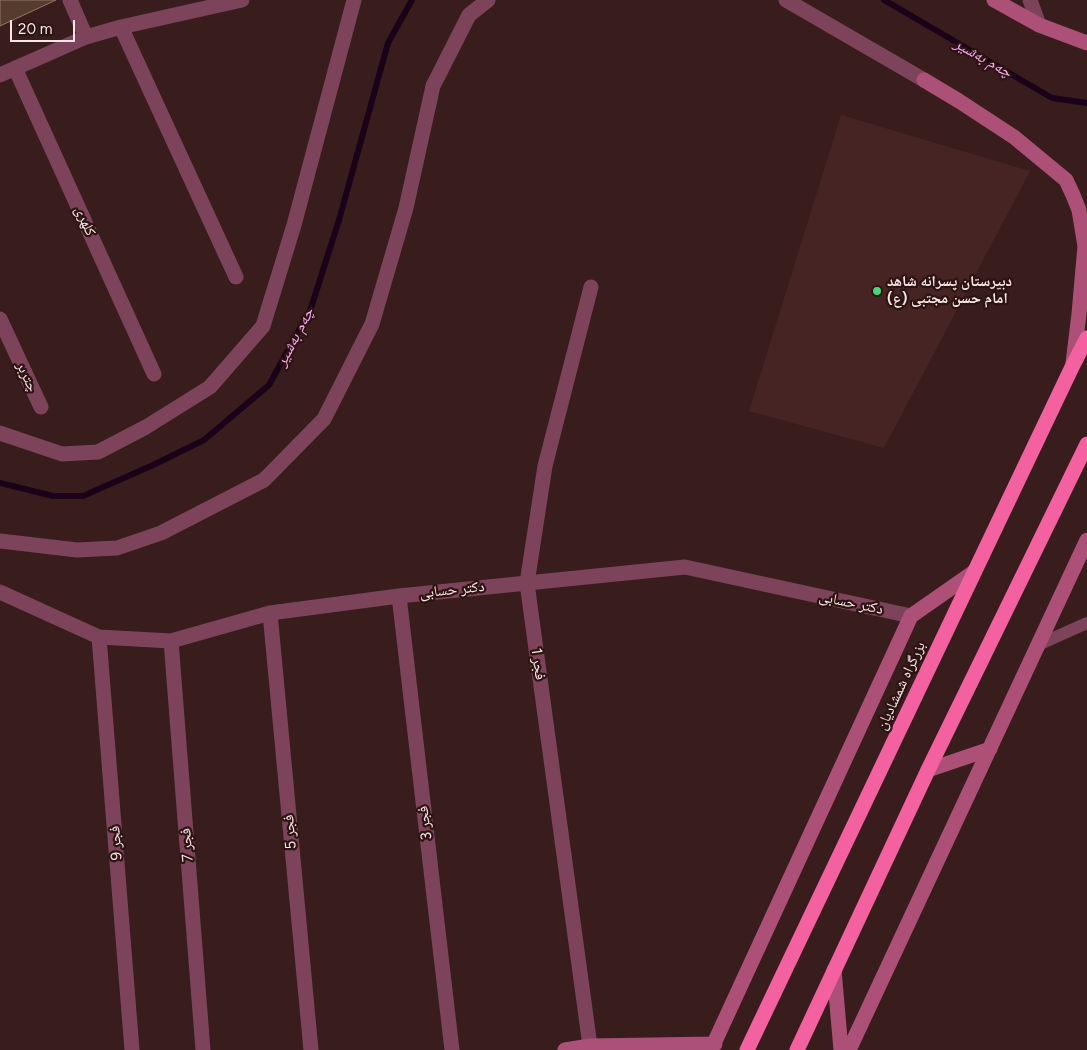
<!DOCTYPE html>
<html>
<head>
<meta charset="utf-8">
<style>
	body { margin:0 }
	#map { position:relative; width:1087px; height:1050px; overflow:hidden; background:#381d1c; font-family:Figtree,sans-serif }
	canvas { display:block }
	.scale { position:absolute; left:10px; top:20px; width:65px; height:22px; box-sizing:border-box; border:2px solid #fae6e5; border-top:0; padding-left:6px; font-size:15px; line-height:18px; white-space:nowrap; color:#fae6e5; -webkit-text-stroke:4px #2d1413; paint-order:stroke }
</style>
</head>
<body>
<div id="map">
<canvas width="1087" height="1050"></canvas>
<div class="scale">20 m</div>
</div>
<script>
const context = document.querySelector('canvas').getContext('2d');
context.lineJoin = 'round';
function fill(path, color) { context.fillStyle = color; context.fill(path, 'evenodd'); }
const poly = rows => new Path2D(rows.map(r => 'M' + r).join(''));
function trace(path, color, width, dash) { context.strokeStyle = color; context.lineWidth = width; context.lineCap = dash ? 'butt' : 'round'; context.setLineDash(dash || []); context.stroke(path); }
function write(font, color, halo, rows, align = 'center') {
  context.font = font + ' Figtree,"Noto Naskh Arabic",sans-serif'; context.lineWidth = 4.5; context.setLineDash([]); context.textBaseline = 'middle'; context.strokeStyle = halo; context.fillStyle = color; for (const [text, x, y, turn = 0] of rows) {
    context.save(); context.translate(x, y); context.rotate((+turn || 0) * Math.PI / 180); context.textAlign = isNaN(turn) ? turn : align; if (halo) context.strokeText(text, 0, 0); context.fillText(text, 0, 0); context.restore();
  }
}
const built = poly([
	[841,115,1030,171,884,448,749,411]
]);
const stream = poly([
	[884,0,1052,98,1087,103],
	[0,483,53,496,83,496,151,466,204,440,269,385,311,308,339,220,388,43,412,0]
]);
const building = poly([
	[0,0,56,0,0,26,0,0]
]);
const lane = poly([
	[1038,645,1087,623]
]);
const street = poly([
	[70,0,86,37],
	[786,0,924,80],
	[1030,0,1039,25],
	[121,27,236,277],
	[15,68,154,374],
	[0,75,86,37,121,27,242,0],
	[0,319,41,407],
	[0,433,62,454,98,452,146,427,210,387,263,326,294,225,354,0],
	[0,541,77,550,117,548,161,533,264,480,324,419,372,324,406,208,433,86,469,15,488,0],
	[0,592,99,637,171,641,270,613,399,596,685,567,911,616],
	[399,596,452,1050],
	[270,613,311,1050],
	[99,637,132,1050],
	[171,641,203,1050],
	[590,1046,527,583,545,466,591,287]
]);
const secondary = poly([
	[994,0,1039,25,1087,43],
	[924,80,959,101,1014,137,1066,180,1073,195,1079,210,1085,246,1079,314,1073,363],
	[928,770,990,749],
	[834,970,841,1050],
	[565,1050,590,1046,715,1044],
	[711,1050,911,616,974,572],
	[849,1050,1087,540]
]);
const highway = poly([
	[747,1050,1072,367,1087,338],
	[797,1050,928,770,1087,444]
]);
const markers = [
	[877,291,5,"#49d778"]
];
const streetNames = [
	["کلهری",85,221,66],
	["چتربر",27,377,65],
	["دکتر حسابی",452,590,-6],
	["دکتر حسابی",851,603,12],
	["فجر 1",538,664,82],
	["بزرگراه شمشادیان",901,686,-65],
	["فجر 3",425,823,-97],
	["فجر 5",290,832,-95],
	["فجر 9",116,843,-94],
	["فجر 7",187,845,-95]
];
const poiNames = [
	["دبیرستان پسرانه شاهد",887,282],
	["امام حسن مجتبی (ع)",887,299]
];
const waterNames = [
	["چەم بەشیر",983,58,30],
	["چەم بەشیر",295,337,-62]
];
fill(built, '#462424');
trace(stream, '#1b001a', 6);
fill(building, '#563c2f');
trace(building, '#957769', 1);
trace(lane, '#7d435a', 12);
trace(street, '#7d435a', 15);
trace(secondary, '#ad5077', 15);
trace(highway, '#f361a1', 15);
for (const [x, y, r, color] of markers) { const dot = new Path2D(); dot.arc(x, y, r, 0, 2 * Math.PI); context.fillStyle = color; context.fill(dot); trace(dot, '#2d1413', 2); }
write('15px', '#fae6e5', '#2d1413', streetNames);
write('bold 15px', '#fae6e5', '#2d1413', poiNames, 'left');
write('italic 16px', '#f8aaf0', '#2d1413', waterNames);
</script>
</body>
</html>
